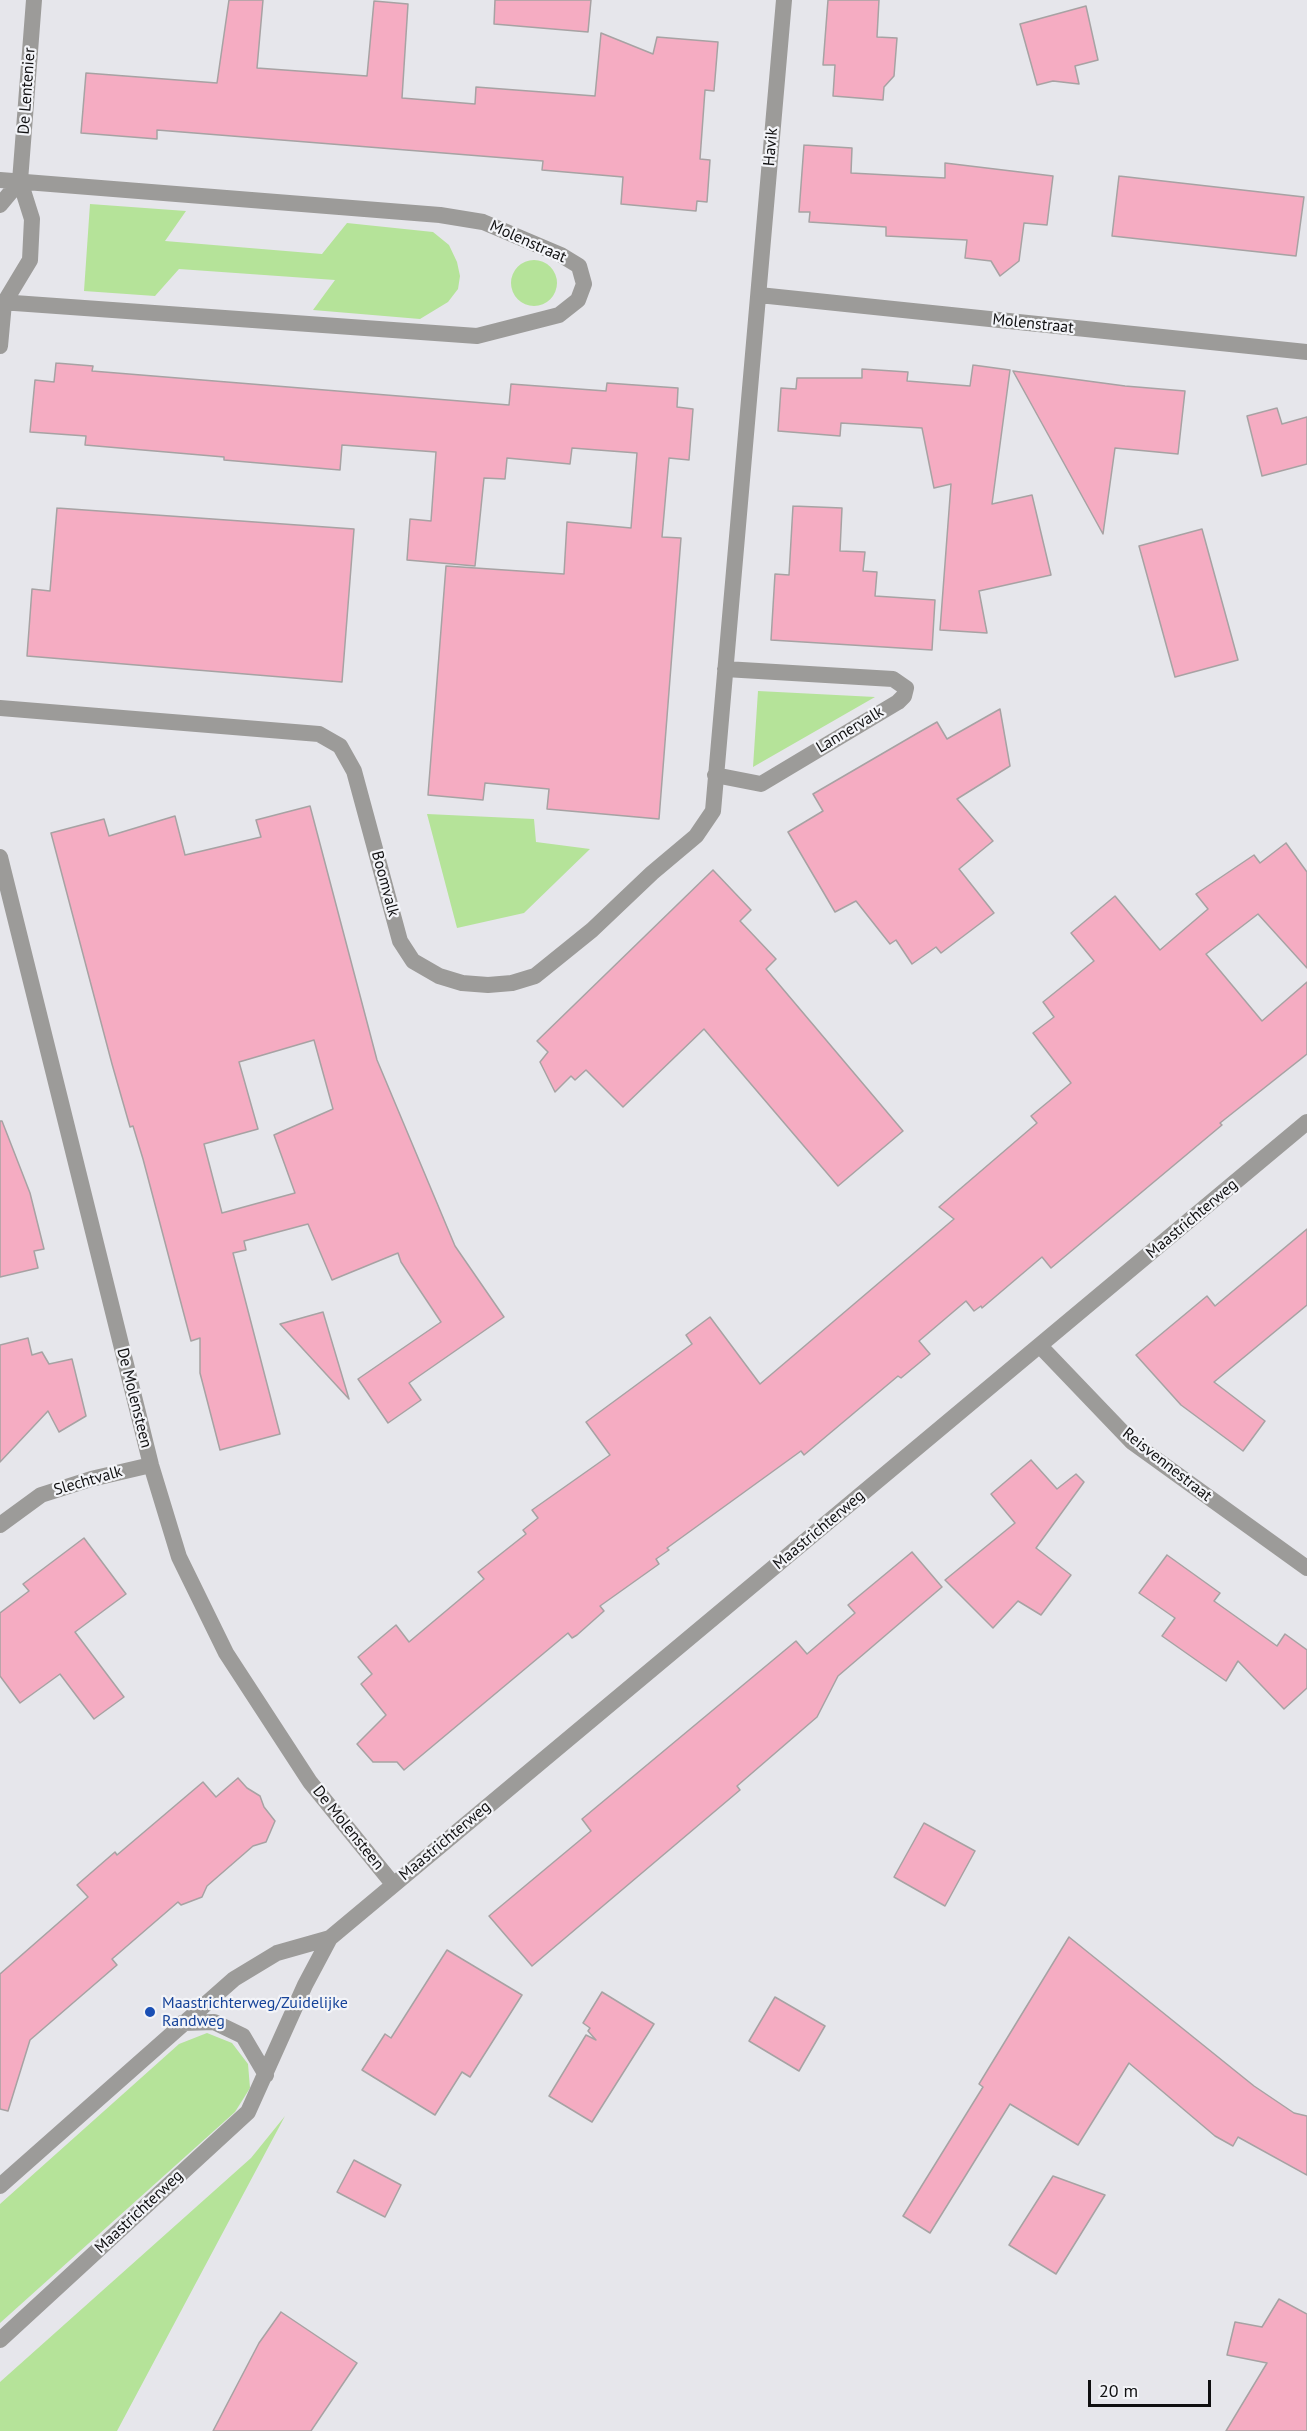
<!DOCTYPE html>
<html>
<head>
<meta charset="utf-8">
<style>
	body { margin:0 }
	#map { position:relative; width:1307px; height:2431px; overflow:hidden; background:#e6e6eb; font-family:"PT Sans",sans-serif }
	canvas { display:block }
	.scale { position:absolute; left:1088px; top:2380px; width:123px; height:27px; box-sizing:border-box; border:3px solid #101011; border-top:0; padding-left:8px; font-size:18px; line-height:21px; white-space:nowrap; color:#101011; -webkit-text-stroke:4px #f3f4f8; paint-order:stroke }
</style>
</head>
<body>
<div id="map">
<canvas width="1307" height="2431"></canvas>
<div class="scale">20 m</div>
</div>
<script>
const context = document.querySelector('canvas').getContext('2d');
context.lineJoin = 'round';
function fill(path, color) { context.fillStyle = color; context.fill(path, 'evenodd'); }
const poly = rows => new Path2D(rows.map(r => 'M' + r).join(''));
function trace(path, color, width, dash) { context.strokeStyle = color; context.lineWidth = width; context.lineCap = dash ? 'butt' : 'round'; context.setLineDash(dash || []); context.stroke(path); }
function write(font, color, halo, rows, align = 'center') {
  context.font = font + ' "PT Sans",sans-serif'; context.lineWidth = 4.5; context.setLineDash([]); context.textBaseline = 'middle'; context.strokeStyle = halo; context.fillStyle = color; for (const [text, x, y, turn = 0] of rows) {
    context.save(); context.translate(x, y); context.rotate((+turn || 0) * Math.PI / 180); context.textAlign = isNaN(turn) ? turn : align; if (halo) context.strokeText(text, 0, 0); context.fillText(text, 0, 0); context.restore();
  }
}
const green = poly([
	[90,204,186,211,165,241,322,254,347,223,433,232,449,245,457,262,460,276,458,289,448,302,420,319,313,310,335,280,179,269,155,296,84,291],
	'511 283a23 23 0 1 1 46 0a23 23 0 1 1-46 0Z',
	[758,691,875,697,753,767],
	[427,814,534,819,536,842,590,849,524,913,457,928],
	[207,2033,232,2043,248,2064,250,2088,235,2112,0,2323,0,2204,179,2044],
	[285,2116,117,2431,0,2431,0,2382,251,2158]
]);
const building = poly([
	[229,0,263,0,257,68,367,76,374,1,408,4,402,98,439,101,475,104,476,87,595,96,601,33,653,54,657,37,718,42,714,91,705,90,700,159,710,160,707,202,697,201,696,211,621,204,623,177,542,170,543,161,157,130,157,139,81,133,86,73,217,83,229,0],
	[495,0,591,0,588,32,494,24,495,0],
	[828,0,879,0,877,37,897,38,894,76,884,87,883,100,833,96,835,65,823,65,828,0],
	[1086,6,1098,60,1075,66,1079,84,1053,81,1037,85,1020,24,1086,6],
	[804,145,852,148,851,173,945,178,945,163,1053,176,1047,225,1024,223,1019,261,1000,276,991,261,965,258,967,240,886,236,886,227,809,222,810,212,799,212,804,145],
	[1119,176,1304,197,1296,256,1112,236,1119,176],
	[56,363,93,366,92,371,509,405,511,384,606,391,607,383,678,388,677,407,693,409,689,460,669,458,662,537,681,538,659,819,547,809,549,789,485,783,483,800,428,795,446,566,564,574,567,522,631,528,637,453,572,448,570,464,507,458,505,479,484,478,475,566,407,560,410,519,431,521,436,452,342,445,340,470,224,460,224,457,85,445,86,436,30,432,35,380,54,382,56,363],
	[973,365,1010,370,992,504,1032,495,1051,575,979,591,987,633,940,630,951,484,934,488,922,428,841,423,840,436,778,431,781,388,796,389,797,378,862,378,862,369,908,372,907,381,970,386,973,365],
	[1013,371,1125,386,1185,391,1178,454,1115,448,1103,534,1013,371],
	[1277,408,1282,424,1307,417,1307,464,1262,476,1247,416,1277,408],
	[793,506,842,508,840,551,865,552,863,571,877,572,875,596,935,600,932,650,771,640,775,574,789,575,793,506],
	[57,508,354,529,342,682,27,656,32,589,50,591,57,508],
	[1202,529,1238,660,1175,677,1139,546,1202,529],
	[1000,709,1010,766,957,799,993,841,959,869,994,913,941,953,936,947,912,964,896,940,890,944,856,901,835,912,788,832,823,811,813,794,916,734,937,722,947,739,1000,709],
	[310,806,377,1060,455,1246,504,1317,409,1383,421,1400,388,1423,358,1379,441,1322,401,1262,398,1253,332,1280,308,1224,244,1241,246,1250,233,1253,280,1434,220,1450,200,1373,200,1338,191,1341,143,1159,133,1126,130,1127,112,1064,51,833,104,819,109,836,175,816,185,855,261,837,256,820,310,806],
	[314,1040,333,1109,274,1135,295,1193,222,1213,204,1144,258,1129,239,1062,314,1040],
	[1286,843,1307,872,1307,968,1258,914,1206,954,1262,1021,1307,982,1307,1054,1220,1123,1222,1125,1051,1268,1042,1257,982,1308,981,1306,974,1311,966,1301,919,1341,930,1354,901,1378,898,1376,804,1455,801,1451,667,1548,669,1550,656,1559,659,1564,600,1606,604,1611,577,1635,572,1638,568,1633,404,1770,397,1762,373,1762,357,1744,386,1715,361,1684,372,1674,358,1657,396,1625,409,1642,484,1579,478,1572,526,1534,523,1530,538,1518,532,1510,610,1455,586,1422,692,1344,686,1335,710,1317,760,1384,954,1219,939,1207,1037,1123,1031,1116,1071,1083,1033,1033,1054,1017,1043,1002,1094,961,1071,933,1115,896,1160,950,1208,909,1196,894,1254,855,1260,863,1286,843],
	[713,870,751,910,740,921,776,959,766,969,903,1131,838,1186,704,1029,623,1107,586,1070,575,1080,571,1076,555,1092,540,1062,548,1052,537,1041,713,870],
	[0,1121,2,1121,30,1193,44,1249,34,1251,38,1268,0,1277,0,1121],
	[1307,1229,1307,1305,1214,1382,1265,1421,1243,1451,1181,1405,1136,1355,1207,1296,1215,1306,1307,1229],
	[323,1312,349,1399,280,1324,323,1312],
	[28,1338,32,1355,42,1352,49,1364,72,1359,86,1416,59,1432,48,1411,0,1462,0,1345,28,1338],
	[1031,1460,1057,1489,1076,1474,1084,1482,1036,1548,1071,1575,1041,1615,1018,1601,993,1628,945,1580,1015,1523,991,1494,1031,1460],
	[84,1538,126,1594,75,1632,124,1697,94,1719,60,1674,20,1703,0,1676,0,1613,29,1591,23,1584,84,1538],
	[912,1552,942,1587,838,1676,817,1717,737,1786,740,1790,532,1966,489,1916,591,1831,582,1819,796,1641,807,1654,855,1613,848,1605,912,1552],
	[1167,1555,1220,1593,1214,1601,1277,1646,1285,1634,1307,1650,1307,1688,1284,1709,1238,1661,1226,1681,1162,1636,1175,1618,1139,1593,1167,1555],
	[238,1778,247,1788,260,1796,264,1807,275,1821,266,1842,253,1846,207,1886,202,1897,181,1905,178,1902,112,1959,117,1965,30,2040,8,2111,0,2109,0,1974,88,1897,77,1885,115,1852,117,1855,203,1782,216,1797,238,1778],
	[924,1823,975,1851,945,1906,894,1877,924,1823],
	[1069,1937,1254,2086,1294,2113,1307,2116,1307,2175,1238,2137,1233,2146,1215,2136,1129,2063,1078,2145,1010,2104,930,2233,903,2216,983,2087,979,2084,1069,1937],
	[447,1950,522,1995,470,2077,462,2072,435,2115,362,2070,385,2034,391,2038,447,1950],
	[602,1992,654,2024,592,2122,549,2096,586,2035,596,2040,588,2031,590,2028,583,2023,602,1992],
	[775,1997,825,2026,799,2071,749,2041,775,1997],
	[354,2160,401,2185,385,2217,337,2192,354,2160],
	[1053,2176,1105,2195,1056,2274,1009,2245,1053,2176],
	[1279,2299,1307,2314,1307,2431,1226,2431,1267,2363,1227,2355,1235,2322,1262,2327,1279,2299],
	[281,2312,357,2363,311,2431,213,2431,259,2343,281,2312]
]);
const minor = poly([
	[0,180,440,215,483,222,561,255,579,266,584,284,578,300,559,315,477,336,0,302],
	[0,205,20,181],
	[759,295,1307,352],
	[0,346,4,303,30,260,32,219,20,181,34,0],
	[0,708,319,734,340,746,354,771,400,941,413,961,439,976,462,983,488,985,512,983,535,976,592,930,652,873,696,836,713,811,784,0],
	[715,775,761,784,898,702,904,696,906,688,893,679,725,669],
	[0,857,151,1465,179,1557,226,1653,310,1782,393,1884],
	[1040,1346,1132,1442,1307,1568],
	[0,1525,41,1495,91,1479,151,1465],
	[182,2023,214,2022,243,2036,266,2075],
	[0,2186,234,1979,277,1953,330,1938],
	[0,2340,248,2112,305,1985,330,1938,1307,1122]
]);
const markers = [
	[150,2012,6,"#1a4fb4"]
];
const streetNames = [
	["De Lentenier",27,91,-86],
	["Havik",771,147,-85],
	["Molenstraat",528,242,24],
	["Molenstraat",1033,324,6],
	["Lannervalk",850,730,-31],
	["Boomvalk",385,884,75],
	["Maastrichterweg",1192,1219,-40],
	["De Molensteen",134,1398,76],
	["Reisvennestraat",1167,1465,38],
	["Slechtvalk",88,1481,-16],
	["Maastrichterweg",819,1530,-40],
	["De Molensteen",348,1828,51],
	["Maastrichterweg",445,1841,-40],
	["Maastrichterweg",139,2212,-43]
];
const transitNames = [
	["Maastrichterweg/Zuidelijke",162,2003],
	["Randweg",162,2021]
];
fill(green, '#b5e399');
fill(building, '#f5acc2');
trace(building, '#a7a2a3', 1.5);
trace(minor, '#9c9b99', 16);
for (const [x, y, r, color] of markers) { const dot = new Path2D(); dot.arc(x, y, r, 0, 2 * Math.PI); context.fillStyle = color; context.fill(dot); trace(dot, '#f3f4f8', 2); }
write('16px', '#101011', '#f3f4f8', streetNames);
write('16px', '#164399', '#f3f4f8', transitNames, 'left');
</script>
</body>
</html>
